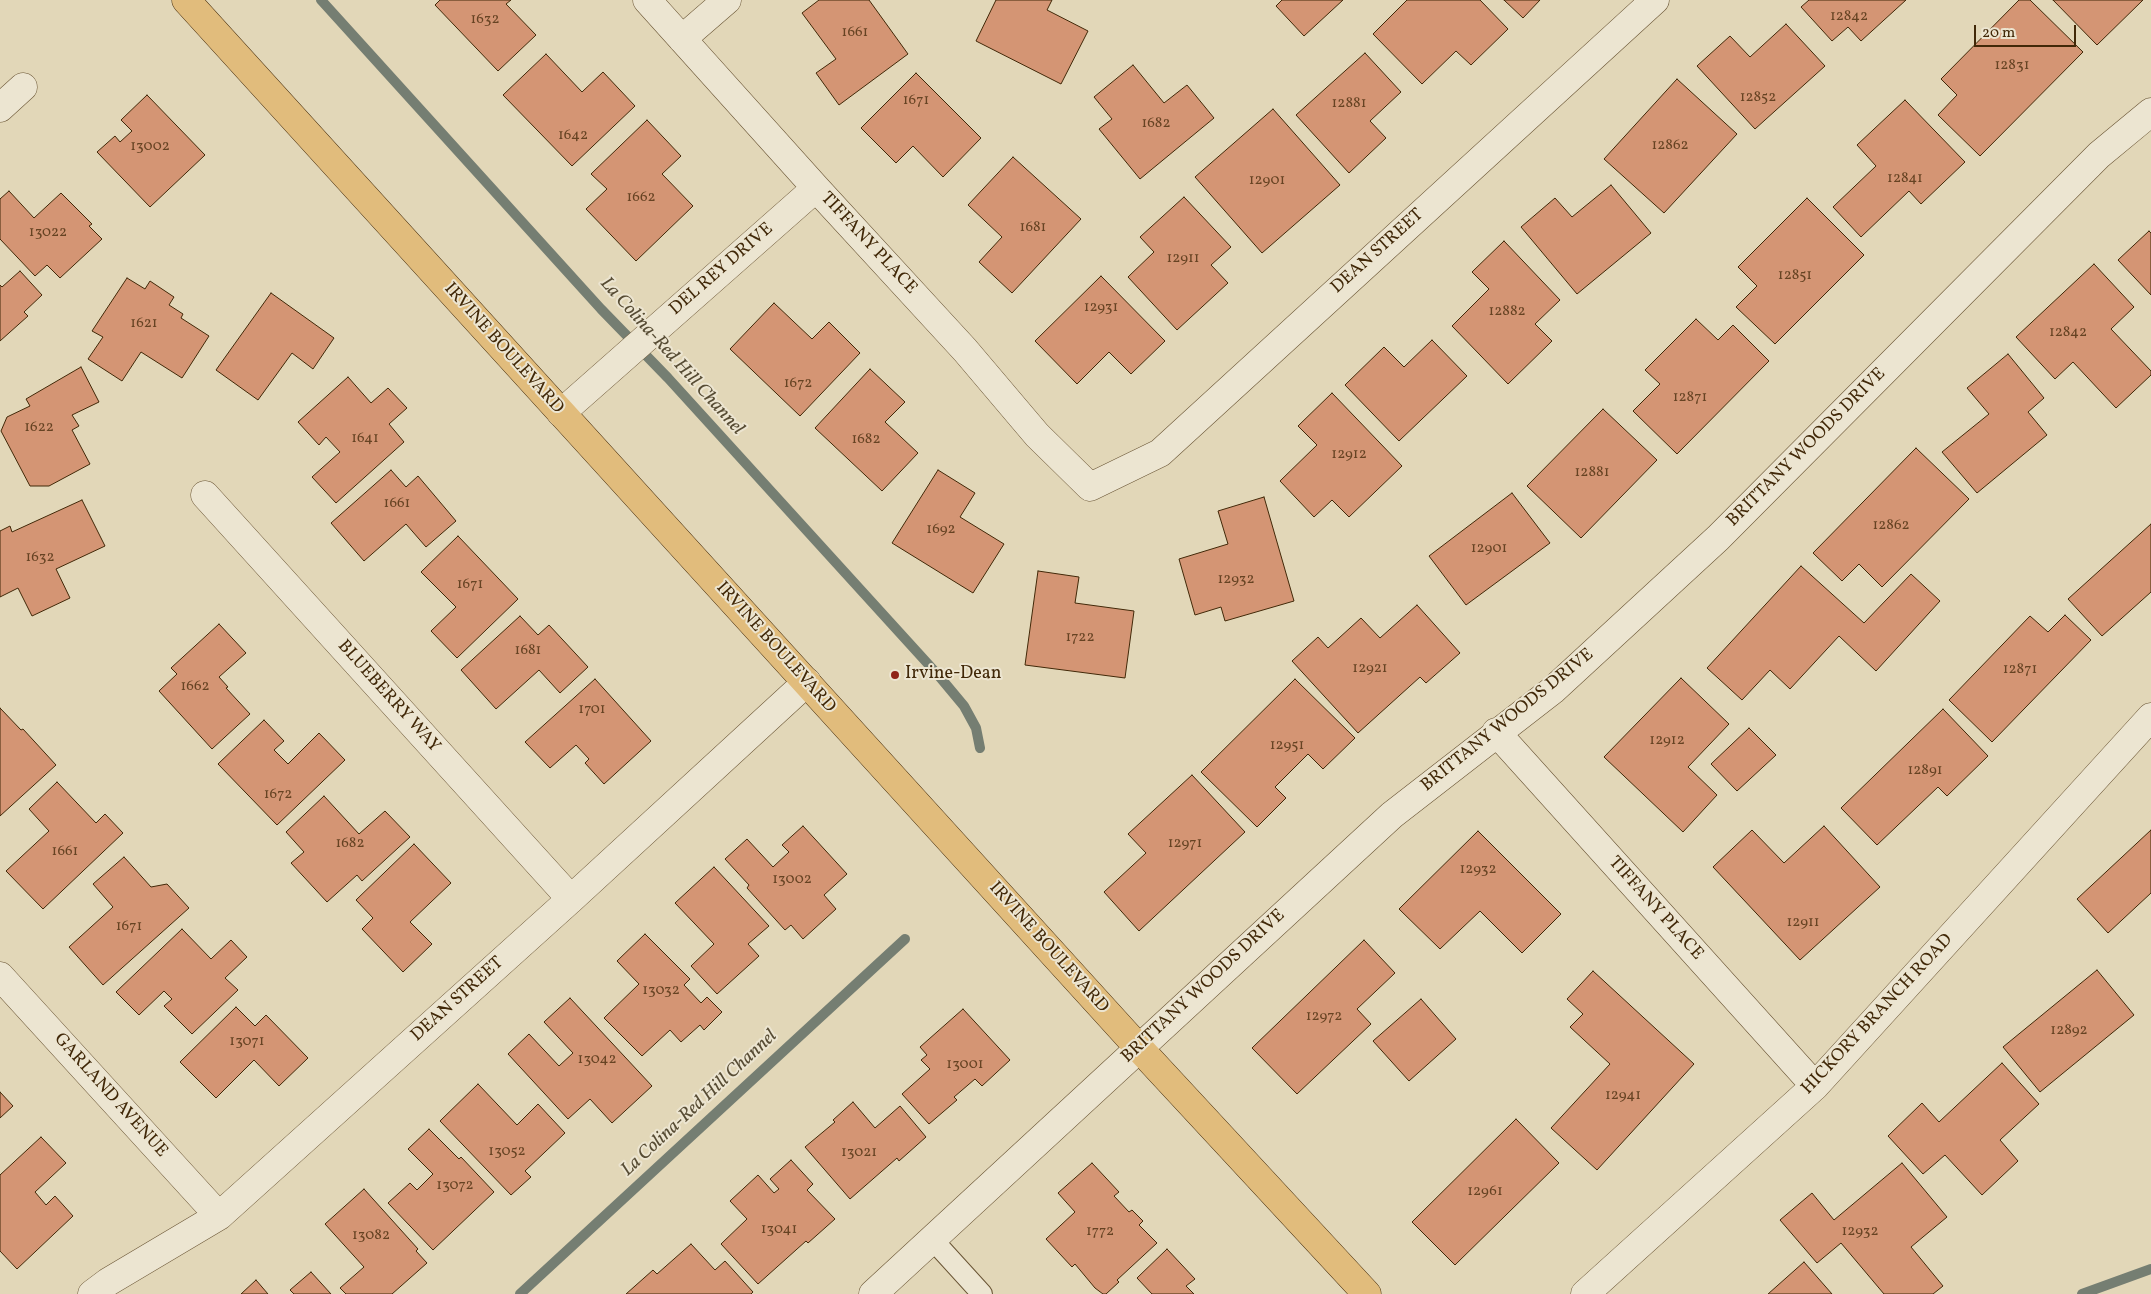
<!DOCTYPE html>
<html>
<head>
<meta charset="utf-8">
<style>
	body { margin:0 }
	#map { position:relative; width:2151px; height:1294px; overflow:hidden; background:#e2d7b8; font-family:Vollkorn,serif }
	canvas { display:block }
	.scale { position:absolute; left:1974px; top:25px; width:102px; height:22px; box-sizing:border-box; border:2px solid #412808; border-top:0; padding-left:6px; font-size:15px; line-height:18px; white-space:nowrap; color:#412808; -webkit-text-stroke:4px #ece5d1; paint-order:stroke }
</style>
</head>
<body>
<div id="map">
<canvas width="2151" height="1294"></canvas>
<div class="scale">20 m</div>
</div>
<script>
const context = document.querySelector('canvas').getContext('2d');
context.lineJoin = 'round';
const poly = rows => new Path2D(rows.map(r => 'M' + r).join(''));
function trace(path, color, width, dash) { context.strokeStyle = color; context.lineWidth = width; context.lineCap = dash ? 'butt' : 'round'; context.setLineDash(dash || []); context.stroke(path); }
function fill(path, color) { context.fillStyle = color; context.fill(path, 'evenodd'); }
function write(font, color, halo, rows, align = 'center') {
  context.font = font + ' Vollkorn,serif'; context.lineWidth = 4; context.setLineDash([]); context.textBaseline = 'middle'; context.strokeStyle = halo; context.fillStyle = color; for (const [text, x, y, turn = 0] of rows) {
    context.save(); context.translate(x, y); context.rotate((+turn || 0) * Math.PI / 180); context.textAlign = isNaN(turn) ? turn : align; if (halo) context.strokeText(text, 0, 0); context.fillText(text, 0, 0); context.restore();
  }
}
const stream = poly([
	[321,0,601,309,668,378,939,676,964,706,976,728,980,748],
	[520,1294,905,939],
	[2082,1294,2151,1269]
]);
const building = poly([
	[440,0,511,0,506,4,536,35,498,71,435,5,440,0],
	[819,0,869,0,908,54,839,105,816,73,836,59,802,13,819,0],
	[996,0,1052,0,1047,10,1088,31,1061,84,976,41,996,0],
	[1282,0,1343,0,1304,36,1276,6,1282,0],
	[1407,0,1480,0,1508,29,1471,65,1456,51,1422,84,1373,34,1407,0],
	[1504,0,1540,0,1523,18,1504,0],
	[1809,0,1906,0,1861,41,1848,27,1832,41,1801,7,1809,0],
	[2019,0,2030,0,2083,52,1980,156,1938,115,1957,95,1941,79,2019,0],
	[2053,0,2143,0,2097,45,2053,0],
	[1786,24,1825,66,1755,129,1697,66,1730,36,1750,57,1786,24],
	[1365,53,1401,92,1370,121,1386,138,1349,173,1296,115,1365,53],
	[546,54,582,92,603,72,635,106,572,166,503,95,546,54],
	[1133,65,1164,103,1187,85,1214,118,1140,179,1099,129,1112,119,1094,97,1133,65],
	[916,73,981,138,943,177,913,146,896,163,861,128,916,73],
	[1677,79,1737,134,1664,213,1604,159,1677,79],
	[147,95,205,155,150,207,97,152,115,136,120,142,132,131,121,120,147,95],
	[1905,100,1965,162,1921,204,1909,191,1861,237,1833,207,1876,166,1857,145,1905,100],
	[1273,109,1340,185,1262,253,1195,177,1273,109],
	[647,120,681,156,662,174,693,206,636,261,586,209,607,189,591,174,647,120],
	[1013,157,1081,219,1012,293,979,262,1002,237,968,205,1013,157],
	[1611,185,1651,233,1577,294,1521,227,1555,198,1572,217,1611,185],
	[9,191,34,218,61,193,92,224,89,226,102,239,60,278,47,265,35,276,0,239,0,199,9,191],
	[1184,197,1231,247,1211,265,1228,283,1177,330,1128,277,1154,252,1140,237,1184,197],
	[1807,198,1864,255,1775,344,1736,307,1757,286,1738,267,1807,198],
	[2149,231,2151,233,2151,295,2118,260,2149,231],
	[1504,241,1560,300,1535,324,1552,341,1508,384,1452,326,1489,289,1472,272,1504,241],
	[2094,264,2134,307,2111,329,2151,371,2151,375,2116,408,2073,362,2055,379,2016,337,2094,264],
	[20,271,42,295,24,312,28,316,0,341,0,285,2,287,20,271],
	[1101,276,1165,341,1131,374,1109,352,1077,384,1035,341,1101,276],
	[127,278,145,289,150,281,174,297,169,305,183,314,181,318,209,336,182,378,141,352,122,381,88,359,103,337,92,331,127,278],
	[271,293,334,338,313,369,292,353,258,400,216,370,271,293],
	[774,303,812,339,829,322,860,353,800,416,730,349,774,303],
	[1696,319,1718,340,1733,325,1769,361,1677,454,1633,411,1660,384,1645,370,1696,319],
	[1432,340,1467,376,1399,441,1345,385,1384,347,1404,367,1432,340],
	[2008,354,2044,398,2028,412,2047,435,1977,493,1942,452,1989,414,1967,388,2008,354],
	[81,367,99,402,72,415,79,426,72,430,90,464,49,486,30,486,1,431,7,417,30,406,26,399,81,367],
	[870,369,905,402,885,422,918,453,882,491,815,428,870,369],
	[348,377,371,403,388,388,407,408,389,424,404,442,336,503,312,477,340,452,326,437,319,445,298,422,348,377],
	[1332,393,1402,466,1349,517,1332,500,1314,517,1280,481,1317,445,1298,426,1332,393],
	[1603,409,1657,460,1581,538,1527,486,1603,409],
	[1916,448,1969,499,1882,587,1859,564,1842,581,1813,553,1916,448],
	[391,470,406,487,418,476,456,521,426,547,406,524,364,561,331,523,391,470],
	[938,470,975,493,960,517,1004,544,973,593,892,543,938,470],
	[1512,493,1550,543,1466,605,1429,556,1512,493],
	[1264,497,1294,601,1225,621,1221,607,1195,615,1179,559,1228,544,1218,511,1264,497],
	[82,500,105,546,56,569,70,598,32,616,18,588,0,597,0,531,10,526,12,532,82,500],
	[2151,524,2151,592,2102,636,2068,599,2151,524],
	[458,536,518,599,457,658,431,631,456,607,421,572,458,536],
	[1801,566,1864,623,1911,574,1940,601,1876,671,1839,636,1790,689,1770,670,1742,700,1707,668,1801,566],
	[1038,571,1079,577,1075,603,1134,611,1125,678,1025,665,1038,571],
	[1417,605,1460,653,1426,683,1420,677,1358,733,1292,661,1318,637,1328,648,1361,618,1380,638,1417,605],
	[2065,615,2091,640,1992,742,1949,700,2030,616,2048,632,2065,615],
	[520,616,538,635,549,625,588,667,560,693,539,670,496,709,461,670,520,616],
	[219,624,246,653,219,677,228,687,226,688,250,714,212,749,159,691,177,674,171,668,219,624],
	[1681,678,1729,724,1688,767,1717,795,1683,832,1604,757,1681,678],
	[595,679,651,741,604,784,585,763,589,759,576,745,550,768,525,742,595,679],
	[1295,679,1355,738,1323,769,1308,754,1275,787,1286,798,1257,827,1201,772,1295,679],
	[0,708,21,730,23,729,56,765,0,816,0,708],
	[1943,709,1988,756,1947,796,1938,787,1877,845,1841,808,1943,709],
	[264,720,284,741,274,750,288,764,319,733,345,760,277,825,218,764,264,720],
	[1749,728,1776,755,1737,791,1711,764,1749,728],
	[1192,775,1245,832,1139,931,1104,892,1146,853,1128,834,1192,775],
	[57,782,96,823,105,814,123,833,43,909,6,871,49,831,29,809,57,782],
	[324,796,359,834,385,811,410,837,362,881,357,875,327,902,291,863,304,852,286,832,324,796],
	[803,826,847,874,824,895,836,909,803,939,791,925,785,930,747,888,749,885,725,859,747,839,773,867,789,852,782,845,803,826],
	[1824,826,1880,887,1800,960,1713,867,1752,830,1784,863,1824,826],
	[2151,830,2151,893,2108,933,2077,899,2151,830],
	[1478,831,1561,914,1522,953,1480,911,1440,949,1399,909,1478,831],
	[414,844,451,883,410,922,432,944,403,972,362,929,373,918,356,900,414,844],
	[124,857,151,887,167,884,189,908,103,985,69,947,113,907,93,884,124,857],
	[714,867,769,926,748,944,759,956,717,994,691,966,714,944,675,903,714,867],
	[182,929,211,959,231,940,247,957,225,978,238,990,192,1034,164,1006,172,999,164,991,139,1015,116,992,182,929],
	[645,934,690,979,684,985,701,1003,707,997,722,1012,704,1030,700,1025,681,1042,670,1030,642,1056,604,1018,639,984,617,961,645,934],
	[1364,940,1395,973,1357,1009,1371,1024,1297,1094,1252,1048,1364,940],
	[2097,970,2134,1015,2040,1092,2003,1047,2097,970],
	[1593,971,1694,1064,1597,1170,1551,1128,1610,1064,1570,1027,1583,1014,1567,999,1593,971],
	[570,998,652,1086,612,1123,590,1099,568,1119,508,1054,529,1034,559,1066,573,1053,544,1022,570,998],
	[1421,999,1456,1039,1409,1081,1373,1041,1421,999],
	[236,1007,255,1026,266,1015,308,1058,279,1086,254,1060,216,1098,180,1062,236,1007],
	[963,1009,1010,1060,982,1086,975,1079,954,1097,957,1100,929,1124,902,1094,930,1069,921,1060,927,1055,920,1047,963,1009],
	[2002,1063,2039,1104,2000,1140,2018,1161,1982,1195,1945,1155,1923,1174,1888,1136,1922,1103,1939,1122,2002,1063],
	[478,1084,517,1125,538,1104,565,1133,525,1171,531,1177,511,1195,440,1121,478,1084],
	[0,1092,13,1106,0,1118,0,1092],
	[853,1102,875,1128,900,1106,926,1137,899,1161,897,1158,850,1199,805,1147,835,1122,833,1120,853,1102],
	[1516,1119,1559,1163,1455,1265,1412,1222,1516,1119],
	[429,1129,459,1159,461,1157,494,1192,433,1250,388,1203,410,1183,417,1190,433,1174,408,1149,429,1129],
	[41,1137,66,1163,35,1192,46,1205,55,1196,73,1216,17,1269,0,1251,0,1175,41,1137],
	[791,1160,813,1184,807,1190,835,1219,808,1243,806,1241,758,1284,721,1244,747,1219,730,1201,758,1175,774,1193,779,1189,770,1179,791,1160],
	[1092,1163,1119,1192,1114,1196,1129,1212,1132,1210,1143,1221,1139,1225,1157,1243,1117,1280,1119,1282,1106,1294,1103,1294,1095,1288,1075,1264,1072,1267,1046,1239,1075,1212,1058,1193,1092,1163],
	[1902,1163,1947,1217,1911,1247,1943,1286,1933,1294,1884,1294,1841,1243,1817,1263,1780,1220,1812,1193,1834,1220,1902,1163],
	[364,1189,418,1249,416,1251,427,1263,392,1294,346,1294,340,1288,364,1267,325,1224,364,1189],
	[691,1244,715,1270,725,1261,753,1292,751,1294,626,1294,653,1270,657,1274,691,1244],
	[1167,1249,1195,1279,1186,1286,1194,1294,1152,1294,1137,1278,1167,1249],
	[1804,1262,1832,1294,1768,1294,1804,1262],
	[311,1272,331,1294,294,1294,290,1290,311,1272],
	[256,1280,268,1294,241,1294,256,1280]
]);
const service = poly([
	[932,1239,982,1294]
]);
const minor = poly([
	[647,0,816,188,965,350,1037,435,1090,487,1160,453,1655,0],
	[682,39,727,0],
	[0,108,23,87],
	[561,413,816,188],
	[205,495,571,899],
	[1496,732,1815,1086],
	[0,976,219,1216],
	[92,1294,108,1282,219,1216,571,899,807,682],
	[873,1294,1392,815,1553,690,1718,538,2099,155,2151,112],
	[1585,1294,1815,1086,2151,717]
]);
const primary = poly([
	[186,0,1138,1047,1367,1294]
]);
const markers = [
	[895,675,5,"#8f2418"]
];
const numberNames = [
	["12842",1849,17],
	["1632",485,20],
	["1661",855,33],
	["12831",2012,66],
	["12852",1758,98],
	["1671",916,101],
	["12881",1349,104],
	["1682",1156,124],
	["1642",573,136],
	["12862",1670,146],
	["13002",150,147],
	["12841",1905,179],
	["12901",1267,181],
	["1662",641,198],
	["1681",1033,228],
	["13022",48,233],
	["12911",1183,259],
	["12851",1795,276],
	["12931",1101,308],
	["12882",1507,312],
	["1621",144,324],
	["12842",2068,333],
	["1672",798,384],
	["12871",1690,398],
	["1622",39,428],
	["1641",365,439],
	["1682",866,440],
	["12912",1349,455],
	["12881",1592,473],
	["1661",397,504],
	["12862",1891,526],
	["1692",941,530],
	["12901",1489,549],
	["1632",40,558],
	["12932",1236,580],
	["1671",470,585],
	["1722",1080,638],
	["1681",528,651],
	["12921",1370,669],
	["12871",2020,670],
	["1662",195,687],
	["1701",592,710],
	["12912",1667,741],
	["12951",1287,746],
	["12891",1925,771],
	["1672",278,795],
	["1682",350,844],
	["12971",1185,844],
	["1661",65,852],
	["12932",1478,870],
	["13002",792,880],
	["12911",1803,923],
	["1671",129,927],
	["13032",661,991],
	["12972",1324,1017],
	["12892",2069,1031],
	["13071",247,1042],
	["13042",597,1060],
	["13001",965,1065],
	["12941",1623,1096],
	["13052",507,1152],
	["13021",859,1153],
	["13072",455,1186],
	["12961",1485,1192],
	["13041",779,1230],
	["1772",1100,1232],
	["12932",1860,1232],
	["13082",371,1236]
];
const streetNames = [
	["TIFFANY PLACE",868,244,47],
	["DEAN STREET",1378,252,-42],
	["DEL REY DRIVE",722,270,-41],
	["IRVINE BOULEVARD",503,349,48],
	["BRITTANY WOODS DRIVE",1807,448,-45],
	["IRVINE BOULEVARD",775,648,48],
	["BLUEBERRY WAY",388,697,48],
	["BRITTANY WOODS DRIVE",1508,721,-39],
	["TIFFANY PLACE",1655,909,48],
	["IRVINE BOULEVARD",1048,948,48],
	["BRITTANY WOODS DRIVE",1204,987,-43],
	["DEAN STREET",458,1000,-42],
	["HICKORY BRANCH ROAD",1878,1015,-47],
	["GARLAND AVENUE",110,1096,48]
];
const poiNames = [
	["Irvine-Dean",905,675]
];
const waterNames = [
	["La Colina-Red Hill Channel",671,357,48],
	["La Colina-Red Hill Channel",700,1104,-43]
];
trace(stream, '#757e72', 10);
fill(building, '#d49574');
trace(building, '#412808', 1);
trace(service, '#695434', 22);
trace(minor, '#695434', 29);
trace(primary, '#412808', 29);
trace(service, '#ece5d1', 20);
trace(minor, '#ece5d1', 28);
trace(primary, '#e1bc7c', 28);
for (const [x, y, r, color] of markers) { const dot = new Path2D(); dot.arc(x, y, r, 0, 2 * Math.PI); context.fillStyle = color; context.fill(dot); trace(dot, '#ece5d1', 2); }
write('15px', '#664323', null, numberNames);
write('18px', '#412808', '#ece5d1', streetNames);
write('18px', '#412808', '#ece5d1', poiNames, 'left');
write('italic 19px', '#574c34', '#ece5d1', waterNames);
</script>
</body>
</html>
